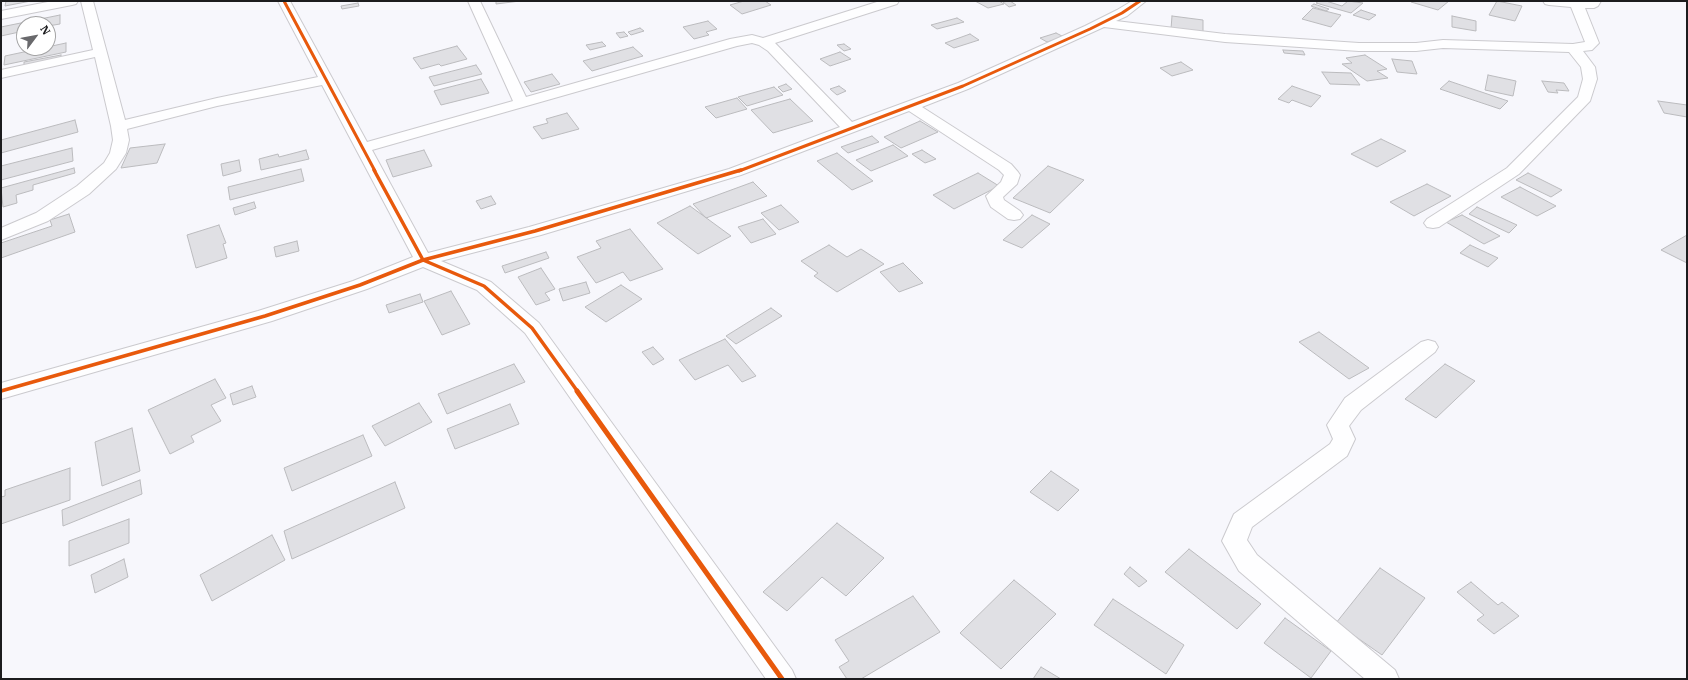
<!DOCTYPE html>
<html>
<head>
<meta charset="utf-8">
<style>
	body { margin:0 }
	#map { position:relative; width:1688px; height:680px; overflow:hidden; background:#f7f7fc; font-family:"IBM Plex Serif",serif }
	canvas { display:block }
	.frame { position:absolute; inset:0; border:2px solid #1c1c1e; pointer-events:none }
	.north { position:absolute; left:16px; top:16px; width:40px; height:40px; box-sizing:border-box; background:#fff; border:1px solid #a4a4a5; border-radius:50%; rotate:58deg; font-size:11px; font-weight:700; line-height:16px; text-align:center; color:#1c1c1e }
	.north::after { content:''; display:block; margin:auto; width:14px; height:18px; background:#69696c; clip-path:polygon(50% 0,100% 100%,50% 72%,0 100%) }
</style>
</head>
<body>
<div id="map">
<canvas width="1688" height="680"></canvas>
<div class="frame"></div>
<div class="north">N</div>
</div>
<script>
const context = document.querySelector('canvas').getContext('2d');
context.lineJoin = 'round';
function fill(path, color) { context.fillStyle = color; context.fill(path, 'evenodd'); }
const poly = rows => new Path2D(rows.map(r => 'M' + r).join(''));
function trace(path, color, width, dash) { context.strokeStyle = color; context.lineWidth = width; context.lineCap = dash ? 'butt' : 'round'; context.setLineDash(dash || []); context.stroke(path); }
const building = poly([
	[6,1,31,1,5,6,6,1],
	[496,1,520,1,496,4,496,1],
	[744,1,765,1,771,5,742,14,730,5,744,1],
	[975,1,999,1,1004,4,988,8,975,1],
	[1010,1,1016,5,1009,7,1003,2,1010,1],
	[1319,1,1326,1,1342,6,1348,1,1363,3,1351,13,1316,3,1319,1],
	[1412,1,1449,1,1438,10,1411,2,1412,1],
	[1497,1,1522,6,1515,21,1489,15,1497,1],
	[358,3,359,6,342,9,341,6,358,3],
	[1314,4,1329,9,1326,11,1311,6,1314,4],
	[1313,8,1341,15,1331,27,1302,19,1313,8],
	[1361,10,1376,15,1369,20,1353,15,1361,10],
	[60,15,60,24,48,26,48,24,24,24,24,31,1,36,1,27,60,15],
	[1172,16,1203,20,1203,33,1171,29,1172,16],
	[1452,16,1476,21,1476,31,1452,27,1452,16],
	[957,18,964,22,937,29,931,25,957,18],
	[708,21,717,29,706,32,709,35,694,39,683,27,708,21],
	[640,28,644,31,631,35,628,32,640,28],
	[624,32,628,36,620,38,616,33,624,32],
	[1056,33,1064,37,1047,42,1040,38,1056,33],
	[970,34,979,40,954,48,945,43,970,34],
	[602,42,606,46,590,50,586,45,602,42],
	[66,43,66,52,4,65,5,56,66,43],
	[844,44,851,49,844,51,837,45,844,44],
	[457,46,467,59,441,66,439,64,421,69,413,58,457,46],
	[633,47,643,56,592,71,583,61,633,47],
	[1283,50,1303,51,1305,55,1284,53,1283,50],
	[840,52,851,59,830,66,820,59,840,52],
	[61,55,61,59,24,66,24,62,61,55],
	[1365,55,1387,69,1377,71,1388,78,1367,81,1342,64,1352,63,1346,58,1365,55],
	[1392,59,1412,61,1417,74,1397,72,1392,59],
	[1181,62,1193,70,1172,76,1160,68,1181,62],
	[476,65,482,74,434,86,429,77,476,65],
	[1322,72,1351,73,1360,85,1330,84,1322,72],
	[552,74,560,84,531,92,524,82,552,74],
	[1488,75,1516,81,1513,96,1485,90,1488,75],
	[481,79,489,93,441,105,434,91,481,79],
	[1449,81,1508,101,1500,109,1440,89,1449,81],
	[1542,81,1564,83,1569,91,1556,90,1558,93,1548,92,1542,81],
	[786,84,792,89,783,92,778,87,786,84],
	[839,86,846,91,837,95,830,89,839,86],
	[1292,86,1321,96,1311,107,1292,100,1289,103,1278,99,1292,86],
	[774,87,783,95,747,106,738,97,774,87],
	[737,98,747,109,716,118,705,107,737,98],
	[790,99,813,121,773,133,751,110,790,99],
	[1658,101,1687,105,1687,117,1664,113,1658,101],
	[567,113,579,129,542,139,533,127,548,123,546,119,567,113],
	[75,120,78,132,1,153,1,140,75,120],
	[920,121,938,132,901,148,884,137,920,121],
	[872,136,879,142,848,153,841,147,872,136],
	[1381,139,1406,151,1377,167,1351,154,1381,139],
	[165,144,157,163,121,168,130,148,165,144],
	[893,145,908,156,871,171,856,160,893,145],
	[72,148,73,161,1,180,1,166,72,148],
	[306,150,309,159,261,170,259,159,278,154,279,157,306,150],
	[424,150,432,166,393,177,386,160,424,150],
	[922,150,936,159,925,163,912,154,922,150],
	[837,153,873,181,852,190,817,161,837,153],
	[239,160,241,171,223,176,221,164,239,160],
	[1048,166,1084,180,1050,213,1013,198,1048,166],
	[74,168,75,173,33,185,33,190,16,195,17,203,3,207,1,188,74,168],
	[301,169,304,181,230,200,228,187,301,169],
	[978,173,999,186,954,209,933,195,978,173],
	[1528,173,1562,190,1551,197,1516,180,1528,173],
	[753,182,767,196,706,218,693,204,753,182],
	[1427,184,1451,196,1414,216,1390,202,1427,184],
	[1520,187,1556,206,1537,216,1501,197,1520,187],
	[491,196,496,204,481,209,476,201,491,196],
	[254,202,256,208,235,215,233,208,254,202],
	[781,205,799,222,779,230,761,213,781,205],
	[690,206,731,236,698,254,657,223,690,206],
	[1477,207,1517,225,1509,233,1469,214,1477,207],
	[69,214,75,232,1,258,1,243,52,226,50,220,69,214],
	[1032,215,1050,224,1022,248,1003,240,1032,215],
	[1462,215,1500,236,1484,244,1446,222,1462,215],
	[763,219,776,234,751,243,738,227,763,219],
	[219,225,226,243,223,244,227,258,196,268,187,235,219,225],
	[630,229,663,269,630,281,623,272,596,283,577,257,601,248,596,241,630,229],
	[1687,235,1687,263,1661,250,1687,235],
	[297,241,299,251,276,257,274,247,297,241],
	[829,245,847,257,861,249,884,264,837,292,814,276,818,273,801,261,829,245],
	[1470,245,1498,258,1488,267,1460,253,1470,245],
	[546,252,549,258,505,273,502,266,546,252],
	[903,263,923,283,899,292,880,272,903,263],
	[541,268,555,289,545,293,550,300,536,305,518,277,541,268],
	[586,282,590,293,563,301,559,289,586,282],
	[621,285,642,299,606,322,585,307,621,285],
	[451,291,470,324,442,335,424,301,451,291],
	[420,294,423,302,389,313,386,305,420,294],
	[771,308,782,316,736,344,726,336,771,308],
	[1319,332,1369,368,1349,379,1299,342,1319,332],
	[725,339,756,376,742,382,728,365,695,380,679,360,725,339],
	[653,347,664,359,653,365,642,352,653,347],
	[514,364,525,382,447,414,438,394,514,364],
	[1445,364,1475,381,1436,418,1405,399,1445,364],
	[215,379,226,398,211,405,221,421,191,436,194,442,170,454,148,410,215,379],
	[252,386,256,397,233,405,230,394,252,386],
	[419,403,432,422,385,446,372,426,419,403],
	[510,404,519,424,455,449,447,429,510,404],
	[132,428,140,471,102,486,95,442,132,428],
	[363,435,372,456,292,491,284,468,363,435],
	[70,468,70,500,1,524,1,497,5,496,5,490,70,468],
	[1051,471,1079,490,1058,511,1030,492,1051,471],
	[140,480,142,494,63,526,62,510,140,480],
	[395,482,405,508,292,559,284,531,395,482],
	[129,519,129,543,69,566,69,541,129,519],
	[837,523,884,558,846,596,822,577,787,611,763,592,837,523],
	[272,535,285,560,212,601,200,575,272,535],
	[1189,549,1261,604,1237,629,1165,572,1189,549],
	[124,559,128,577,95,593,91,575,124,559],
	[1130,567,1147,581,1139,587,1124,574,1130,567],
	[1380,568,1425,598,1382,655,1336,623,1380,568],
	[1014,580,1056,614,1001,669,960,633,1014,580],
	[1471,582,1498,605,1502,602,1519,616,1494,634,1477,620,1484,615,1457,592,1471,582],
	[913,596,940,632,861,679,847,679,839,667,849,661,835,640,913,596],
	[1113,599,1184,645,1166,674,1094,625,1113,599],
	[1285,618,1331,651,1311,678,1264,643,1285,618],
	[1041,667,1061,679,1033,679,1041,667]
]);
const minor = poly([
	[53,1,78,1,76,4,72,5,1,19,1,11,53,1],
	[81,1,93,1,125,120,217,98,318,77,278,1,290,1,367,142,513,101,468,1,480,1,526,97,730,39,752,35,763,38,880,1,899,1,897,4,775,43,852,122,958,83,1085,26,1117,10,1132,1,1146,1,1127,16,1116,21,1225,34,1359,43,1416,43,1443,40,1573,44,1585,42,1571,7,1549,5,1545,4,1543,1,1601,1,1598,6,1594,8,1585,8,1599,43,1592,50,1583,51,1595,67,1597,79,1590,101,1519,174,1439,227,1433,228,1427,227,1424,223,1427,219,1507,168,1578,97,1583,79,1581,67,1569,52,1443,48,1416,51,1359,51,1225,42,1104,27,968,89,922,107,1011,164,1018,172,1020,175,1017,184,1003,197,1004,200,1020,211,1023,215,1020,219,1014,220,1008,219,991,207,989,203,986,196,1001,182,1004,175,999,170,909,111,741,175,541,235,441,261,491,282,539,323,792,670,796,679,766,679,525,333,477,290,423,267,367,289,272,321,1,399,1,383,258,311,353,281,413,257,322,85,217,106,127,129,129,140,126,153,116,169,89,194,48,221,1,240,1,228,36,213,77,186,104,163,110,153,113,140,111,126,95,57,1,78,1,70,93,50,81,1],
	[752,43,759,45,768,51,840,127,729,169,529,227,428,253,372,150,737,46,752,43],
	[1428,340,1435,342,1438,347,1435,352,1361,410,1349,426,1355,439,1347,456,1252,527,1247,540,1257,555,1395,670,1399,679,1365,679,1239,571,1222,541,1234,514,1330,444,1333,439,1327,425,1345,398,1421,342,1428,340]
]);
const cyclewayFar2 = poly([
	[284,1,375,171],
	[739,171,963,86,1090,29,1122,13,1140,1]
]);
const cyclewayFar1 = poly([
	[374,170,423,260,484,286,532,328,578,392],
	[1,391,265,316,360,285,423,260,535,231,741,170]
]);
const cycleway = poly([
	[577,391,782,679]
]);
fill(building, '#e0e0e4');
trace(building, '#bbbbbe', 1);
trace(minor, '#cbcace', 2);
fill(minor, '#fefeff');
trace(cyclewayFar2, '#e8590c', 3);
trace(cyclewayFar1, '#e8590c', 3.5);
trace(cycleway, '#e8590c', 5);
</script>
</body>
</html>
